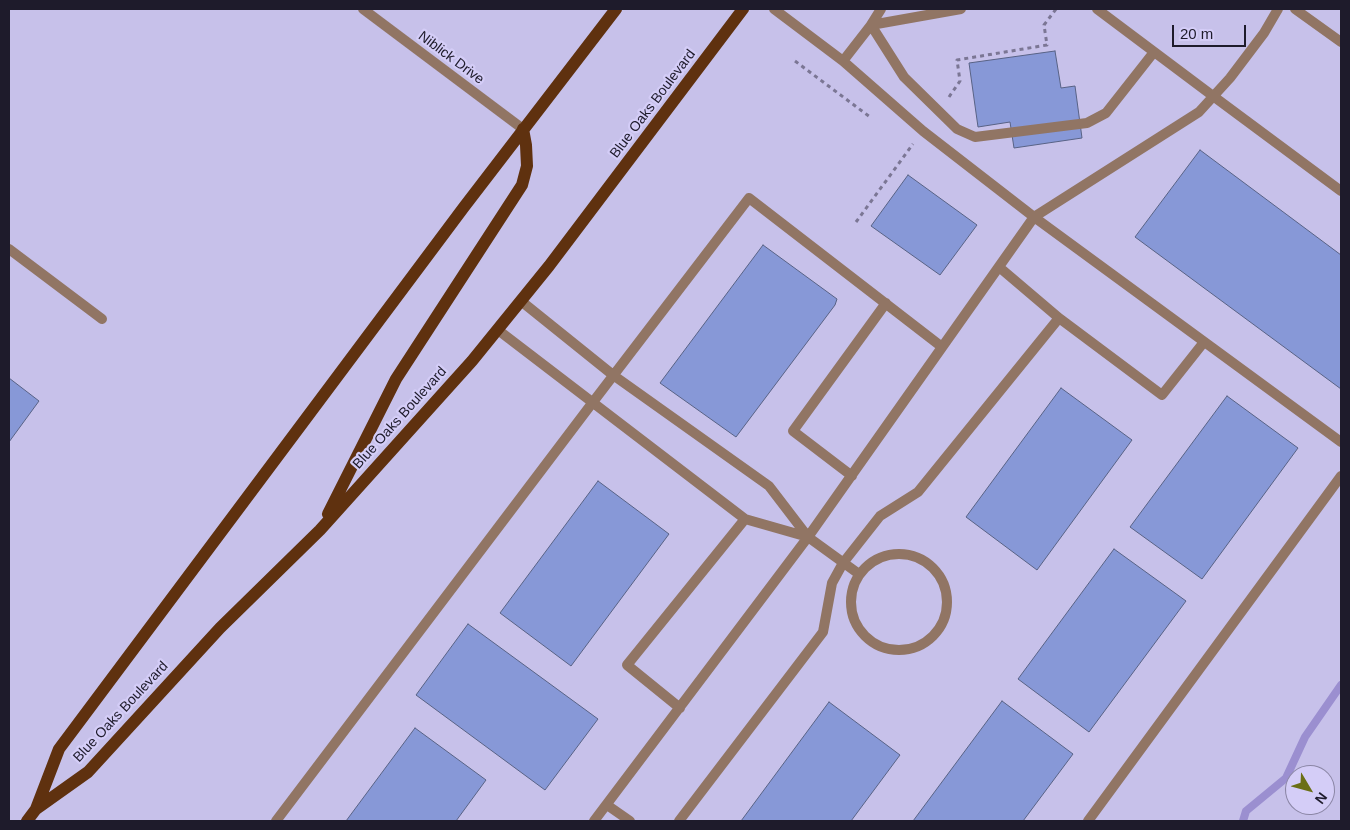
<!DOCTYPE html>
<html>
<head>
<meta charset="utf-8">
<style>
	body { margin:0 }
	#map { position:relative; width:1350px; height:830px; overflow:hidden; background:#c7c1ea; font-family:Arial,sans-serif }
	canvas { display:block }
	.frame { position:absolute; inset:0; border:10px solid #1e1b2b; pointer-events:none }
	.north { position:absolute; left:1285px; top:765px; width:50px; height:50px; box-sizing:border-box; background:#d4cdf7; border:1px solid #8b86a5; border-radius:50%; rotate:127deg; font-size:14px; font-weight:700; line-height:20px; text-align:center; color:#1e1b2b }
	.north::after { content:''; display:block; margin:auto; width:18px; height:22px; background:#6b6f15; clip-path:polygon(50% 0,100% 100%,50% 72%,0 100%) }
	.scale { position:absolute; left:1172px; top:25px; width:74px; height:22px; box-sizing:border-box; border:2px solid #1e1b2b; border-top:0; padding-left:6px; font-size:15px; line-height:18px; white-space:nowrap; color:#1e1b2b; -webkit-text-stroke:4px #d4cdf7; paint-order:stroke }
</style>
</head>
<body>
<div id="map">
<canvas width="1350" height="830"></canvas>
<div class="frame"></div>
<div class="north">N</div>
<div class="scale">20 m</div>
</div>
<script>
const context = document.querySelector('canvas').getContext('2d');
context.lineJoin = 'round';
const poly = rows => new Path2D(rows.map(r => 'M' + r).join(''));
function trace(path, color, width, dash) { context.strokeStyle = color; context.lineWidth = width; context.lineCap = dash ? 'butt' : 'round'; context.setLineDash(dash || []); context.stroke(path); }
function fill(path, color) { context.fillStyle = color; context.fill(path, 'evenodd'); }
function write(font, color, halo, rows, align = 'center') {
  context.font = font + ' Arial,sans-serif'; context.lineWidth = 4.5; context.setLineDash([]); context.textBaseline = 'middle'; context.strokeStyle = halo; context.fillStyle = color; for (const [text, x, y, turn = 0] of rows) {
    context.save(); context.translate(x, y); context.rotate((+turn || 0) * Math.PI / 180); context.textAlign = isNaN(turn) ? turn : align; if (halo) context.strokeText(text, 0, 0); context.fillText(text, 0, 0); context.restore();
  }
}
const stream = poly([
	[1243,821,1246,811,1286,778,1305,737,1341,685]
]);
const building = poly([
	[1055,51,1061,88,1075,86,1082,138,1014,148,1010,122,978,127,969,63,1055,51],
	[1200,150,1341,255,1341,389,1135,237,1200,150],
	[908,175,977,225,940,275,871,226,908,175],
	[763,245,837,299,835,305,736,437,660,383,763,245],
	[9,378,39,401,9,442,9,378],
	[1061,388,1132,440,1037,570,966,517,1061,388],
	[1227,396,1298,448,1202,579,1130,527,1227,396],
	[598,481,669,534,571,666,500,613,598,481],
	[1114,549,1186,601,1089,732,1018,679,1114,549],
	[468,624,598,719,545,790,416,695,468,624],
	[1002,701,1073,754,1023,821,913,821,1002,701],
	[829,702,900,755,851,821,741,821,829,702],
	[415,728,486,780,456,821,346,821,415,728]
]);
const path = poly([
	[795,61,870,117],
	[949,97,960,81,957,60,1047,45,1044,25,1056,9],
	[856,222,913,144]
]);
const service = poly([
	[881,9,871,25,904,77,957,129,975,137,1087,123,1106,113,1154,52],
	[1097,9,1213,96,1341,191],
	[1278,9,1264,33,1230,78,1199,112,1034,217,1341,442],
	[843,61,871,25,961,9],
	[9,249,102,319],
	[521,301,613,375,769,486,808,537,859,574],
	[1059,318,1162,395,1204,342],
	[498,330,745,519,808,537],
	[852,476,793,431,886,303],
	'851 602a48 48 0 1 1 96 0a48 48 0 1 1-96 0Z',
	[680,708,627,665,745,519],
	[607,805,630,821],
	[276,821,593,402,749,198,942,347],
	[594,821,808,537,1034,217,923,131,843,61,774,9],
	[679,821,823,632,832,583,843,563,880,516,918,492,1059,318,999,267],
	[1088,821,1341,476]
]);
const minor = poly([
	[363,9,523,129]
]);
const tertiary = poly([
	[1295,9,1341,42]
]);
const primary = poly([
	[328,514,396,379,522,185,527,166,526,145,523,129],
	[36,809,88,772,220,628,320,530,436,401,472,361,549,266,743,9],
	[27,821,36,809,59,749,464,207,616,9]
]);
const streetNames = [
	["Niblick Drive",451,58,37],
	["Blue Oaks Boulevard",653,104,-53],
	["Blue Oaks Boulevard",400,418,-48],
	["Blue Oaks Boulevard",121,712,-47]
];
trace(stream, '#9b8fd0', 8);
fill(building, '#8798d7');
trace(building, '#586285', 1);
trace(path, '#7b7694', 3, [4, 4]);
trace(service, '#917564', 10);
trace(minor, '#917564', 10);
trace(tertiary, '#917564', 10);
trace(primary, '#5f310f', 12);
write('14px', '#1e1b2b', '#d4cdf7', streetNames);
</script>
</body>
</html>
